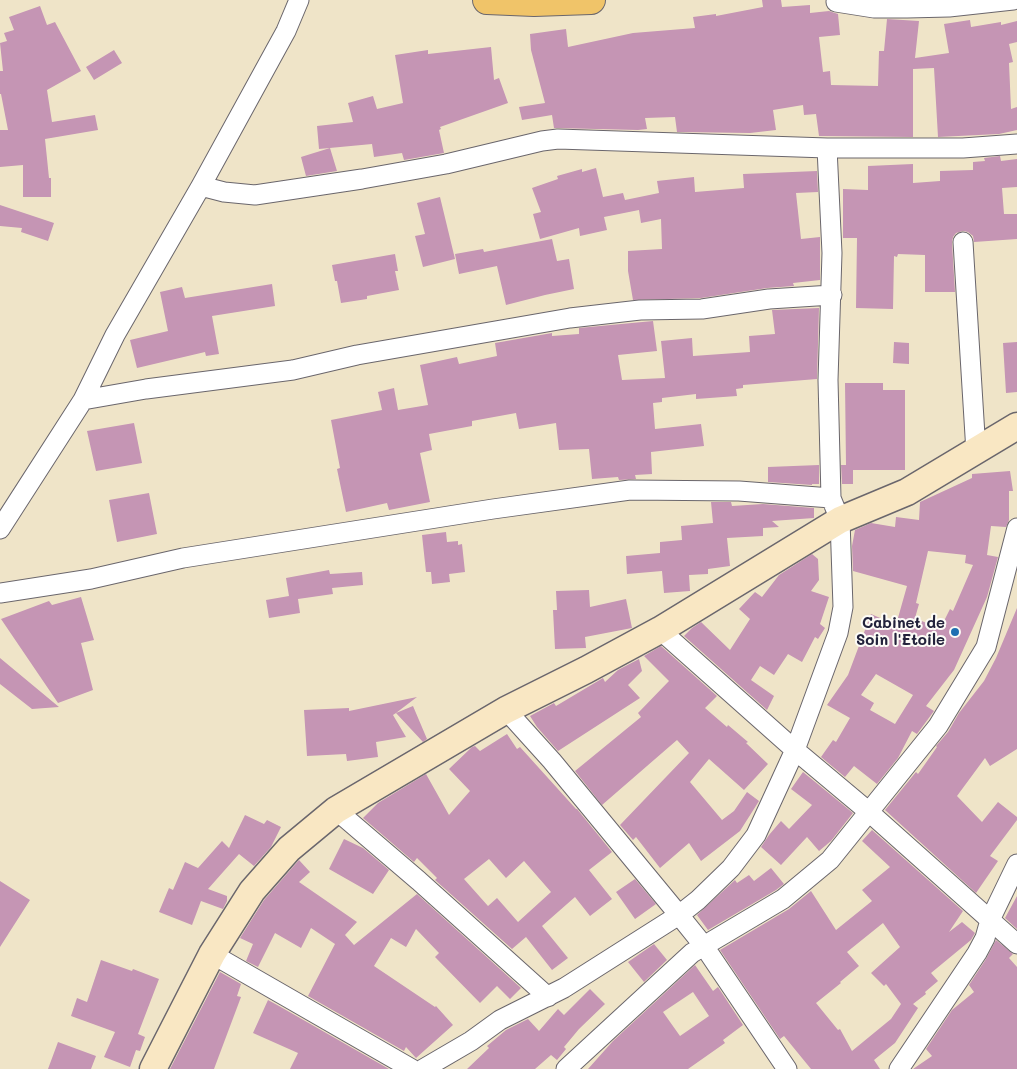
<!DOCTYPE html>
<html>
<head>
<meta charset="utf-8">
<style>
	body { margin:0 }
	canvas { display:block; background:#efe4c8 }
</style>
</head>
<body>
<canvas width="1017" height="1069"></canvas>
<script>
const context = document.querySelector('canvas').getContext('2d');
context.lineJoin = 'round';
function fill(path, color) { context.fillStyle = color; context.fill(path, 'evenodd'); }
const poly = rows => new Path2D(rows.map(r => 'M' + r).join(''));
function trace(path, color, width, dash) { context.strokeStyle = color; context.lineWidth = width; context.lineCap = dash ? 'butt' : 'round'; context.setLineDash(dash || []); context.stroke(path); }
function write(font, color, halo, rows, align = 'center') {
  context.font = font + ' Mali,sans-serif'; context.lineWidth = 4; context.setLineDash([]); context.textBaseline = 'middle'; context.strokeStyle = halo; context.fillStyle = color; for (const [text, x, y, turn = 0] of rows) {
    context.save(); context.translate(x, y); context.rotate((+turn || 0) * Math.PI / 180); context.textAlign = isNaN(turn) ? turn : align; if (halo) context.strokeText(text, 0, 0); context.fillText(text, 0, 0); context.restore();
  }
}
const building = poly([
	[762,0,781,0,782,7,810,5,810,13,829,11,838,14,840,35,819,37,823,72,830,71,831,85,878,86,879,51,884,51,887,19,919,21,915,58,949,53,944,24,970,20,971,27,1001,22,1001,25,1017,21,1017,42,1009,44,1013,62,1009,63,1011,109,1017,107,1017,130,999,134,938,137,934,68,913,69,913,137,819,136,816,114,804,115,803,105,773,110,776,130,750,133,677,132,675,117,645,118,647,129,638,130,554,128,552,115,522,120,519,107,545,103,531,50,530,34,566,29,568,47,633,33,695,28,693,17,716,14,716,16,763,7],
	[40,6,47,25,55,22,81,71,47,90,52,122,95,115,98,130,45,139,49,178,51,178,51,197,23,197,23,165,0,167,0,130,8,130,1,94,0,94,0,71,3,71,0,43,7,41,4,33,14,30,9,17],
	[491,47,494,80,499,78,508,103,440,127,441,129,439,130,444,153,404,160,402,153,374,157,372,144,319,149,317,126,353,122,348,103,373,96,377,109,403,103,395,55,428,50,428,54],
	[114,50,122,63,94,80,86,67],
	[330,148,337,171,306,176,301,157],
	[1000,156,1001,161,1017,159,1017,187,1002,188,1004,214,1017,214,1017,239,974,242,973,236,968,232,963,231,956,233,953,237,952,243,955,292,925,292,925,255,898,254,897,257,894,256,893,309,856,308,857,238,843,238,843,189,868,190,868,166,913,164,913,183,940,181,940,171,973,170,973,162,985,161,984,158],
	[596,168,603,197,623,193,625,200,659,193,657,181,694,177,695,192,744,188,743,174,817,171,818,192,796,193,801,239,820,237,820,280,793,283,794,286,767,288,701,298,633,300,628,271,628,251,662,249,661,219,641,223,639,210,604,217,607,230,580,236,579,228,540,239,533,214,541,212,532,188,558,179,557,176,582,169,582,172],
	[440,197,455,259,423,267,415,236,425,234,417,203],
	[0,205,54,223,48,241,21,232,22,228,0,226],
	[552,239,557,261,569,259,574,289,545,295,506,305,497,266,459,274,455,254,483,249,484,252],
	[395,254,398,271,395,271,399,290,367,296,367,299,341,303,337,281,335,281,332,265],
	[272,284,275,306,212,316,219,354,206,356,205,352,137,368,130,340,168,331,160,292,182,287,185,298],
	[819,308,817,379,743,385,743,388,736,389,737,396,696,399,696,394,662,398,662,402,653,403,655,429,701,424,704,446,651,452,652,474,635,475,636,479,619,480,618,477,592,479,589,449,559,450,556,423,519,429,516,413,472,421,472,426,429,434,432,450,420,453,430,502,389,510,387,503,346,512,337,469,340,468,331,420,382,410,378,392,394,388,398,410,428,405,420,365,457,357,459,364,497,356,495,343,552,333,552,336,579,334,579,328,653,321,657,351,618,355,622,380,665,378,661,341,692,338,693,356,750,352,749,336,775,334,772,310],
	[894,342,909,343,909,364,893,363],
	[1017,342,1017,392,1006,393,1003,343],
	[845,383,883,383,883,390,905,390,905,470,853,470,853,484,842,484,841,465,846,465],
	[134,423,142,463,96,471,87,431],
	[819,465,819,484,812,484,812,485,768,482,768,467],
	[1010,471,1013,491,1009,491,1009,520,1006,527,991,526,987,555,998,557,987,597,954,670,926,706,934,711,917,734,912,731,898,758,877,784,854,766,845,777,821,757,833,740,836,742,850,718,827,705,848,675,871,614,896,625,907,586,853,571,852,546,855,530,871,523,895,527,896,517,919,520,920,502,972,478,972,474],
	[928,551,966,555,965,563,973,565,953,611,950,609,940,629,915,618,919,604,916,603],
	[876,674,913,695,895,724,870,710,874,703,861,695],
	[149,493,157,534,117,542,109,500],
	[711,502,731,502,732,506,763,504,814,508,814,518,772,521,779,527,763,528,763,536,727,538,730,566,708,569,708,574,689,575,690,591,664,593,662,571,627,574,626,556,660,553,660,542,682,540,681,526,713,523],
	[446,532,447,542,458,541,458,545,462,544,465,572,449,574,450,582,432,584,431,572,426,572,422,535],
	[812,554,818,559,819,580,811,591,829,597,820,624,825,628,818,639,815,637,802,662,788,654,774,675,760,666,751,680,774,696,767,710,684,636,692,628,701,622,730,650,750,619,739,609,755,592,762,597,779,575],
	[329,570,330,574,362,572,363,585,332,588,333,594,298,599,300,613,269,618,266,600,289,596,286,578],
	[589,590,590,607,626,599,632,628,585,637,586,648,555,649,553,610,557,610,556,591],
	[81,597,94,640,81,643,93,690,58,703,1,619,49,601,52,605],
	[1017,608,1017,749,990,766,985,758,957,796,982,822,998,802,1017,817,1017,820,990,856,998,861,976,893,885,810,916,772,918,774,937,747,936,746,948,732,959,713,984,681,996,658],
	[661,646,717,696,705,708,727,727,728,725,748,742,746,743,768,764,744,790,709,759,690,782,722,820,734,811,747,792,759,801,740,831,701,861,689,843,660,868,636,837,633,840,620,825,689,753,677,740,602,805,575,771,641,717,638,713,669,681,644,656],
	[0,658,59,707,32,709,0,684],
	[639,659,642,671,628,685,640,698,558,751,537,727,530,716,554,703,556,706,603,678,605,682,618,670],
	[417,697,396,713,413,706,427,739,423,742,396,713,393,715,406,737,376,742,378,757,347,761,346,754,307,756,304,710,349,708,349,711],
	[507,734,517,749,520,747,576,809,577,809,612,852,589,870,612,899,590,916,575,897,542,926,568,958,552,970,526,937,512,949,435,880,437,878,417,858,414,862,363,818,378,803,426,774,449,815,470,791,449,769,472,747,475,746,480,751],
	[489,859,506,878,524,861,551,892,518,922,497,898,488,906,464,879],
	[803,772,853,813,831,841,819,851,807,837,781,865,761,847,769,835,781,821,789,829,812,805,791,789],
	[245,815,264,824,267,820,281,827,271,847,254,866,239,854,208,889,227,896,227,901,223,909,201,901,192,925,159,912,169,888,173,890,185,862,198,868,222,841,229,848],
	[872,830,963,911,949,932,962,922,975,933,971,940,931,973,938,981,925,992,926,994,913,1004,918,1008,895,1043,874,1060,880,1069,811,1069,784,1036,780,1039,720,950,789,909,811,891,836,930,872,901,862,890,890,867,862,841],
	[883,923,900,947,871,973,884,986,886,984,901,1004,891,1019,852,1051,840,1029,838,1030,816,1003,841,983,840,982,859,966,847,952],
	[344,839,363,848,389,870,373,894,329,869],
	[299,860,310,872,299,882,357,922,345,935,354,945,417,894,521,988,510,999,497,986,480,1003,435,957,439,953,416,929,406,947,391,938,374,966,435,1007,436,1006,453,1025,416,1058,406,1047,404,1051,308,996,335,944,311,928,301,948,275,933,258,967,246,961,253,944,240,938,264,900],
	[771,868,784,884,776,890,708,930,697,915,735,880,737,883,749,875,754,881],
	[635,879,656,904,635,919,616,892],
	[0,881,30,900,0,947],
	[1017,896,1017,929,1005,918],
	[996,940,1013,954,1009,958,1017,967,1017,1069,913,1069,932,1056,926,1049,952,1010,974,992,969,985,986,959],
	[654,944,667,960,644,982,628,962],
	[101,960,132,971,133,969,159,979,138,1034,145,1037,140,1051,136,1050,130,1067,104,1057,115,1032,71,1016,77,998,87,1002],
	[695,965,713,991,718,987,743,1025,723,1040,725,1043,688,1069,588,1069,613,1041],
	[693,992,709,1016,680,1036,663,1012],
	[220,972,241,984,237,996,241,997,214,1069,170,1069],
	[590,989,605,1004,579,1029,564,1047,566,1049,557,1060,551,1055,535,1069,467,1069,489,1048,487,1046,506,1030,528,1019,539,1031,558,1009,564,1015],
	[268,1000,279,1006,389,1069,290,1069,298,1053,253,1033],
	[58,1042,96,1056,91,1069,48,1069]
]);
const street = poly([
	[836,2,874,8,907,8,949,7,1013,0],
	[201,186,224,192,255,195,362,179,446,164,542,141,558,139,827,148,963,148,1017,144],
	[963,242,976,452],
	[83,400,146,389,293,370,357,355,570,318,640,310,702,309,769,299,832,295],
	[0,529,83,400,115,335,201,186,286,31,299,0],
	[0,593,91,579,183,558,493,509,630,490,739,491,831,498],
	[660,630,795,750,869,812,1017,944],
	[506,710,552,761,679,915,704,946,787,1069],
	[336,810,419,881,548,997],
	[212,954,412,1069],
	[423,1069,471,1041,500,1020,564,988,679,915,698,900,731,868,756,835,795,750,838,633,843,607,840,520,831,498,828,380,832,253,827,148],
	[566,1069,692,953,783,899,830,860,938,726,986,647,1017,528],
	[899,1069,977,953,985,938,990,920,1017,864]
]);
const secondary = poly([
	[153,1069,212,954,252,891,289,849,336,810,506,710,586,670,660,630,840,520,907,492,1017,426]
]);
const primary = poly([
	[487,0,534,2,591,0]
]);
const markers = [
	[955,632,5,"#1f6fb2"]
];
const poiNames = [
	["Cabinet de",945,623],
	["Soin l'Etoile",945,640]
];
fill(building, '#c595b4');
trace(street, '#6a666c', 21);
trace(secondary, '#6a666c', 29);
trace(primary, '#6a666c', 30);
trace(street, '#fff', 19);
trace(secondary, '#f9e7c3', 26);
trace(primary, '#f0c469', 28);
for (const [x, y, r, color] of markers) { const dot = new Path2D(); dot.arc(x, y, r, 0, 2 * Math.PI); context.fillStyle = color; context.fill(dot); trace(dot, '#fdfcf7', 2); }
write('bold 15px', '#22223b', '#fdfcf7', poiNames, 'right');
</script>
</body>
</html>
